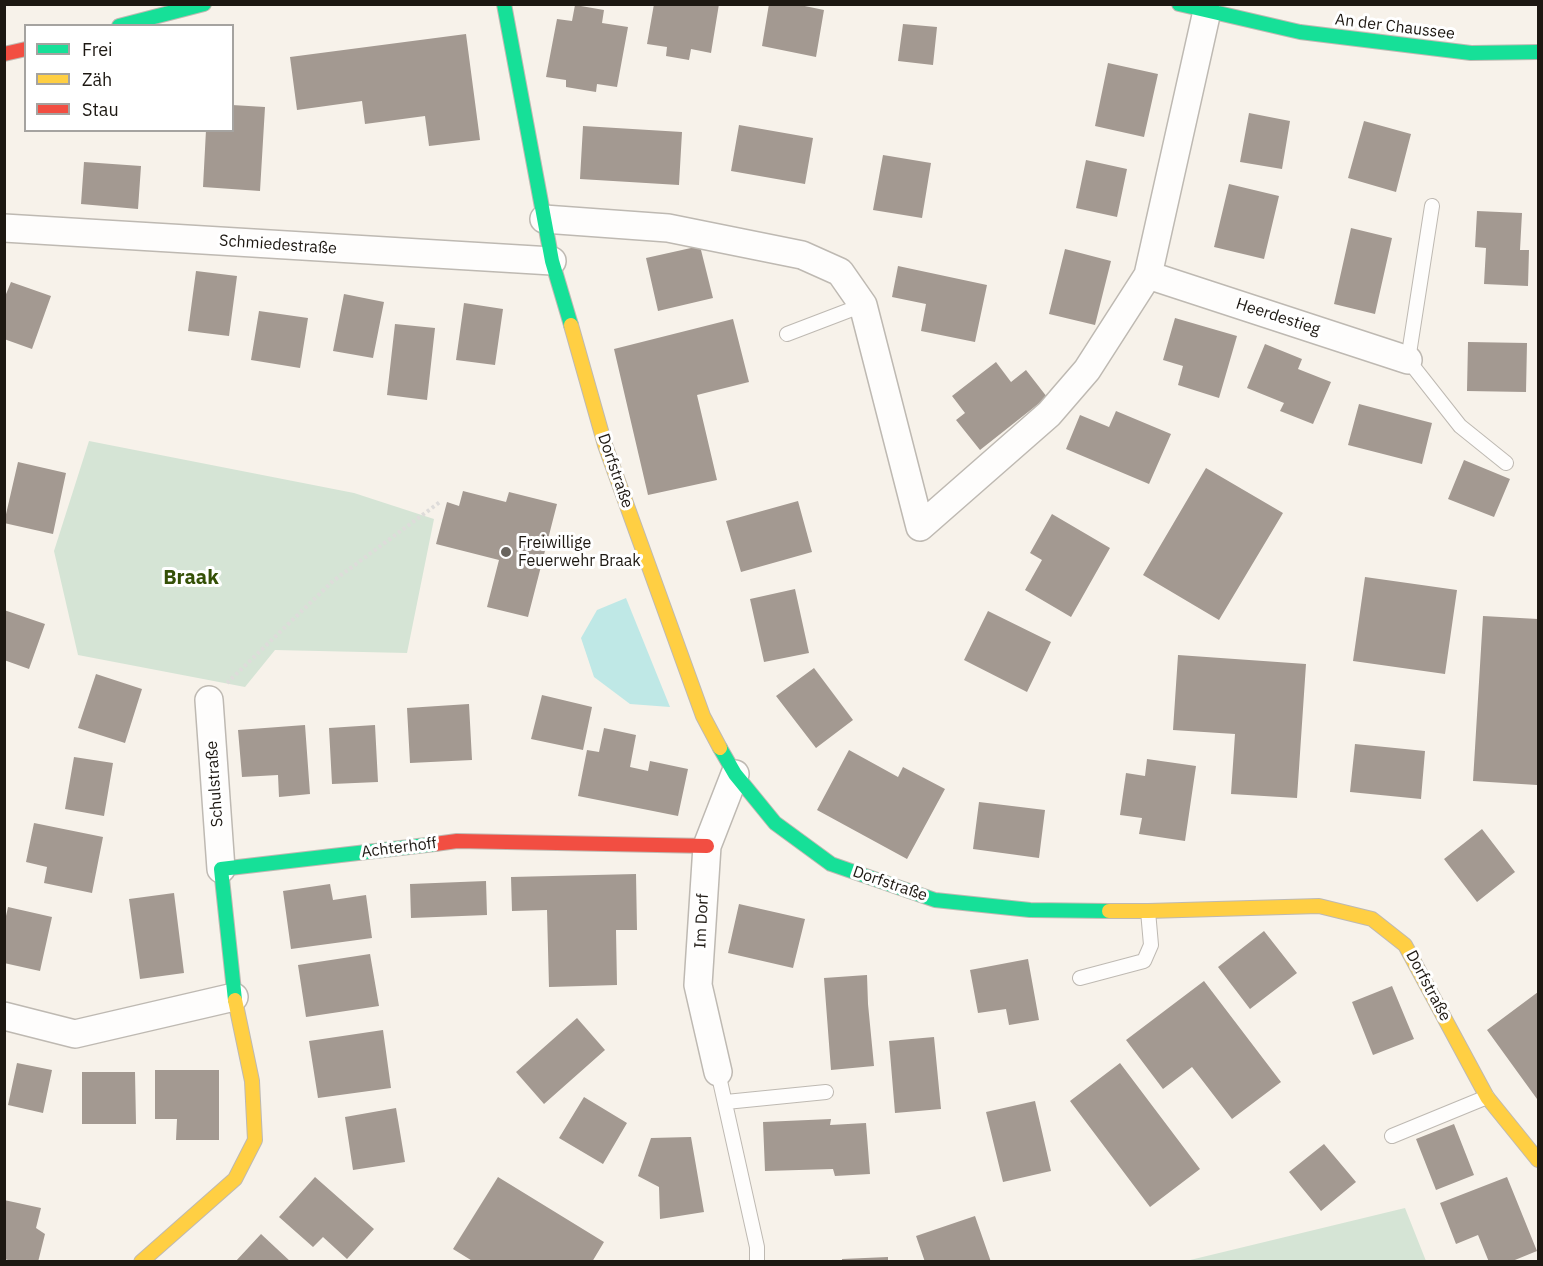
<!DOCTYPE html>
<html>
<head>
<meta charset="utf-8">
<style>
	body { margin:0 }
	#map { position:relative; width:1543px; height:1266px; overflow:hidden; background:#f7f2ea; font-family:"IBM Plex Sans",sans-serif }
	canvas { display:block }
	.frame { position:absolute; inset:0; border:6px solid #1d1812; pointer-events:none }
	.legend { position:absolute; left:24px; top:24px; width:210px; height:108px; box-sizing:border-box; background:#fff; border:2px solid #a5a3a0; margin:0; padding:8px 10px; list-style:none; font-size:18px; color:#1d1812 }
	.legend li { display:flex; align-items:center; gap:12px; height:30px }
	.legend b { width:30px; border:2px solid #a5a3a0 }
</style>
</head>
<body>
<div id="map">
<canvas width="1543" height="1266"></canvas>
<div class="frame"></div>
<ul class="legend">
<li><b style="height:8px;background:#16e098"></b>Frei</li>
<li><b style="height:8px;background:#ffcf43"></b>Zäh</li>
<li><b style="height:8px;background:#f24e42"></b>Stau</li>
</ul>
</div>
<script>
const context = document.querySelector('canvas').getContext('2d');
context.lineJoin = 'round';
function fill(path, color) { context.fillStyle = color; context.fill(path, 'evenodd'); }
const poly = rows => new Path2D(rows.map(r => 'M' + r).join(''));
function trace(path, color, width, dash) { context.strokeStyle = color; context.lineWidth = width; context.lineCap = dash ? 'butt' : 'round'; context.setLineDash(dash || []); context.stroke(path); }
function write(font, color, halo, rows, align = 'center') {
  context.font = font + ' "IBM Plex Sans",sans-serif'; context.lineWidth = 6; context.setLineDash([]); context.textBaseline = 'middle'; context.strokeStyle = halo; context.fillStyle = color; for (const [text, x, y, turn = 0] of rows) {
    context.save(); context.translate(x, y); context.rotate((+turn || 0) * Math.PI / 180); context.textAlign = isNaN(turn) ? turn : align; if (halo) context.strokeText(text, 0, 0); context.fillText(text, 0, 0); context.restore();
  }
}
const green = poly([
	[89,441,354,493,434,519,407,653,275,650,245,687,78,655,54,551],
	[1405,1208,1426,1261,1186,1261]
]);
const water = poly([
	[626,598,670,707,630,704,594,677,581,638,597,610]
]);
const building = poly([
	[654,4,719,4,711,53,691,49,689,60,666,56,667,47,647,44],
	[769,4,795,4,824,10,816,57,762,46],
	[575,5,604,10,602,23,628,27,617,87,597,84,596,92,566,87,566,80,546,77,557,19,572,21],
	[903,24,937,27,933,65,898,61],
	[466,34,480,140,429,146,425,116,365,124,362,101,297,110,290,57],
	[1108,63,1158,74,1144,137,1095,126],
	[232,105,265,107,260,191,203,187,206,130,232,130],
	[1249,113,1290,121,1282,169,1240,162],
	[1364,121,1411,134,1396,192,1348,178],
	[739,125,813,138,805,184,731,171],
	[583,126,682,132,679,185,580,179],
	[883,155,931,163,922,218,873,210],
	[1086,160,1127,169,1117,217,1076,208],
	[84,162,141,166,138,209,81,204],
	[1229,184,1279,196,1264,259,1214,247],
	[1477,211,1522,213,1520,250,1529,250,1528,286,1484,284,1486,248,1475,247],
	[1351,228,1392,238,1375,314,1334,304],
	[700,246,713,298,658,311,646,258],
	[1065,249,1111,261,1095,325,1049,314],
	[898,266,987,285,975,342,921,331,926,304,892,297],
	[196,271,237,276,229,336,188,331],
	[11,282,51,296,32,349,4,339,4,299],
	[344,294,384,302,373,358,333,351],
	[464,303,503,309,495,365,456,360],
	[259,311,308,318,300,368,251,360],
	[1175,318,1237,336,1219,398,1178,385,1183,366,1163,360],
	[733,319,749,382,697,395,717,480,648,495,614,349],
	[395,324,435,328,427,400,387,395],
	[1468,342,1527,343,1526,392,1467,391],
	[1265,344,1302,359,1298,369,1331,382,1313,424,1280,411,1284,403,1247,388],
	[996,362,1011,382,1026,370,1047,397,980,450,956,420,965,413,952,396],
	[1359,404,1432,423,1422,464,1348,445],
	[1116,411,1171,434,1149,484,1066,449,1080,415,1109,427],
	[1464,460,1510,479,1494,517,1448,499],
	[18,462,66,473,53,534,4,523],
	[1206,468,1283,513,1219,620,1143,575],
	[463,491,506,502,509,492,557,504,528,617,487,607,499,560,436,544,447,502,459,506],
	[798,501,812,552,741,572,726,521],
	[1052,514,1110,548,1071,617,1025,590,1042,560,1030,553],
	[1365,577,1457,590,1445,674,1353,661],
	[795,589,809,653,764,662,750,599],
	[4,610,45,624,29,669,4,660],
	[988,611,1051,642,1027,692,964,660],
	[1483,616,1538,619,1538,761,1537,785,1473,781],
	[1178,655,1306,664,1297,798,1231,794,1235,734,1173,730],
	[814,668,853,720,816,748,776,696],
	[96,674,142,689,125,743,78,728],
	[542,695,592,707,583,750,531,739],
	[469,704,472,760,410,763,407,708],
	[305,725,310,794,279,797,278,775,242,777,238,730],
	[375,725,378,782,332,784,329,728],
	[604,728,636,735,630,767,648,771,650,761,688,769,678,816,578,796,587,750,599,752],
	[1355,744,1425,751,1421,799,1350,792],
	[849,750,898,777,903,767,945,789,907,859,817,810],
	[74,757,113,763,104,816,65,809],
	[1147,759,1196,766,1185,841,1139,834,1142,818,1120,815,1126,773,1145,776],
	[979,802,1045,810,1039,858,973,849],
	[34,823,103,837,92,893,44,883,47,867,26,862],
	[1482,829,1515,872,1477,902,1444,859],
	[636,874,637,930,616,930,617,985,549,987,547,910,512,911,511,877],
	[486,881,487,915,411,918,410,884],
	[330,884,333,900,366,895,372,938,291,949,283,891],
	[174,893,184,973,140,979,129,899],
	[739,904,805,919,793,968,728,953],
	[8,907,52,917,40,971,4,963,4,925],
	[1264,931,1297,973,1250,1009,1218,967],
	[370,954,379,1006,306,1017,298,965],
	[1028,959,1039,1020,1009,1025,1006,1009,978,1013,970,970],
	[867,975,868,1004,874,1066,831,1070,824,978],
	[1204,981,1281,1082,1232,1119,1192,1067,1163,1089,1126,1040],
	[1392,986,1414,1039,1373,1055,1352,1002],
	[1538,992,1538,1098,1537,1099,1487,1030],
	[577,1018,605,1050,544,1104,516,1072],
	[383,1030,391,1088,318,1098,309,1041],
	[934,1037,941,1109,895,1113,889,1041],
	[17,1063,52,1070,43,1113,8,1105],
	[1120,1063,1200,1169,1150,1207,1070,1101],
	[155,1070,219,1070,219,1140,176,1140,177,1119,155,1119],
	[82,1072,135,1072,136,1124,82,1124],
	[584,1097,627,1123,603,1164,559,1138],
	[1035,1101,1051,1171,1003,1182,986,1112],
	[396,1108,405,1162,353,1170,345,1117],
	[831,1119,830,1125,866,1123,870,1174,835,1176,833,1169,765,1171,763,1122],
	[1454,1124,1474,1175,1436,1190,1416,1139],
	[691,1137,704,1212,660,1219,659,1187,638,1176,651,1138],
	[1324,1144,1356,1182,1321,1211,1289,1172],
	[315,1177,374,1229,347,1259,323,1237,313,1247,279,1217],
	[498,1177,604,1242,592,1262,474,1262,453,1249],
	[1507,1177,1537,1251,1510,1262,1489,1262,1478,1235,1456,1244,1440,1203],
	[4,1200,41,1208,36,1228,45,1234,38,1262,16,1262,4,1259],
	[975,1216,991,1262,925,1262,916,1236],
	[261,1234,291,1262,235,1262],
	[888,1257,888,1262,842,1262,842,1259]
]);
const path = poly([
	[227,683,333,581,440,502]
]);
const lane = poly([
	[1432,206,1408,360,1460,426,1506,463],
	[787,334,863,305],
	[1080,978,1144,961,1151,945,1148,911],
	[718,1072,757,1247,757,1262],
	[726,1102,826,1092],
	[1392,1136,1487,1097]
]);
const street = poly([
	[1207,11,1148,275,1408,360],
	[544,219,668,228,802,255,840,272,863,305,920,527,1049,414,1087,370,1148,275],
	[4,228,552,261],
	[209,700,221,869],
	[4,1016,75,1034,234,997],
	[718,1072,698,985,707,846,735,774]
]);
const fast = poly([
	[504,4,552,261,571,325],
	[1179,4,1300,32,1471,53,1538,52],
	[119,26,204,4],
	[720,748,735,774,775,823,831,864,935,900,1030,910,1109,911],
	[235,1000,221,869,435,844]
]);
const slow = poly([
	[571,325,605,445,703,716,720,748],
	[1109,911,1148,911,1319,906,1372,919,1405,945,1487,1097,1538,1160],
	[141,1262,235,1179,255,1140,252,1081,235,1000]
]);
const jam = poly([
	[4,54,26,49],
	[435,844,457,841,707,846]
]);
const markers = [
	[506,552,6,"#69645e"]
];
const streetNames = [
	["An der Chaussee",1395,27,7],
	["Schmiedestraße",278,245,4],
	["Heerdestieg",1278,317,18],
	["Dorfstraße",615,471,71],
	["Schulstraße",215,784,-94],
	["Achterhoff",399,848,-7],
	["Dorfstraße",890,884,19],
	["Im Dorf",702,921,-87],
	["Dorfstraße",1428,986,62]
];
const poiNames = [
	["Freiwillige",518,543],
	["Feuerwehr Braak",518,561]
];
const quarterNames = [
	["Braak",191,578]
];
fill(green, '#d5e4d5');
fill(water, '#bfe8e6');
fill(building, '#a39991');
trace(lane, '#beb9b2', 16);
trace(street, '#beb9b2', 30);
trace(fast, '#beb9b2', 16);
trace(slow, '#beb9b2', 16);
trace(jam, '#beb9b2', 16);
trace(path, '#dedcda', 4, [3, 3]);
trace(lane, '#fefdfc', 14);
trace(street, '#fefdfc', 27);
trace(fast, '#16e098', 14);
trace(slow, '#ffcf43', 14);
trace(jam, '#f24e42', 14);
for (const [x, y, r, color] of markers) { const dot = new Path2D(); dot.arc(x, y, r, 0, 2 * Math.PI); context.fillStyle = color; context.fill(dot); trace(dot, '#fff', 2); }
write('16px', '#1d1812', '#fff', streetNames);
write('16px', '#1d1812', '#fff', poiNames, 'left');
write('bold 20px', '#355007', '#fff', quarterNames);
</script>
</body>
</html>
